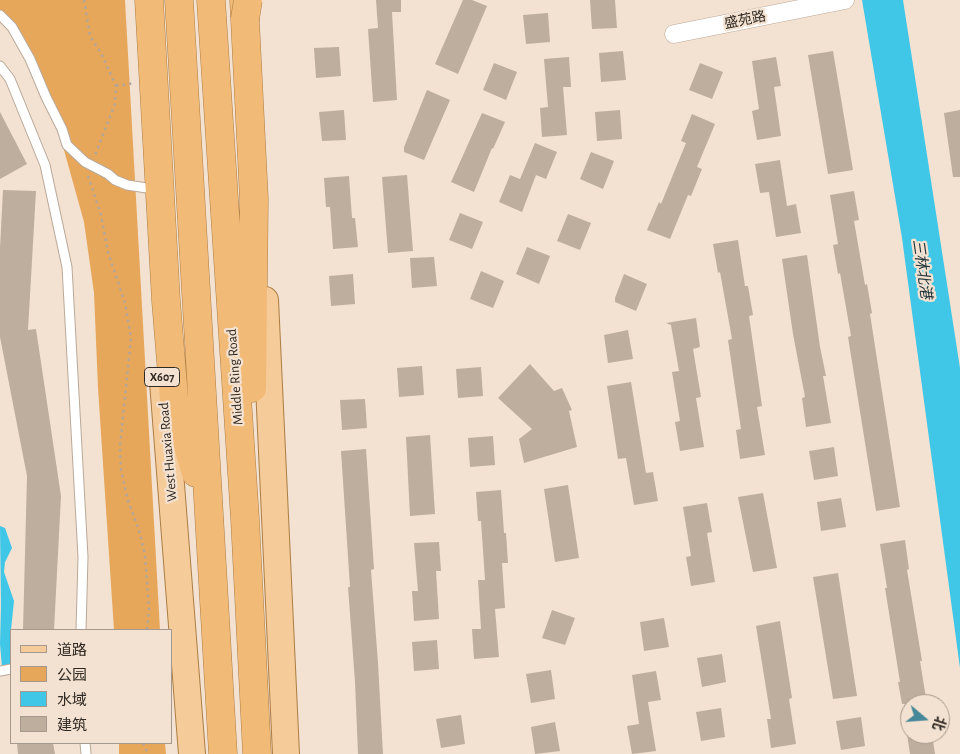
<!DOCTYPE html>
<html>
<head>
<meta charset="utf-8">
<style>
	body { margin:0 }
	#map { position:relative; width:960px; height:754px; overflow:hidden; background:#f3e2d1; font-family:"Alegreya Sans","Noto Sans SC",sans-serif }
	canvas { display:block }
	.legend { position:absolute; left:10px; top:629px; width:162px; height:115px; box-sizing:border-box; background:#f3e2d1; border:1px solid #a5988c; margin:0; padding:6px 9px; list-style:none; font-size:15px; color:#302a24 }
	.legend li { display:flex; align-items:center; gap:10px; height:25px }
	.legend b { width:25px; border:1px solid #a5988c }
	.north { position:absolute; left:900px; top:694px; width:50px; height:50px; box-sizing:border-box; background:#f3e2d1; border:1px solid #a5988c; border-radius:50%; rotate:108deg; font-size:14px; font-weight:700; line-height:20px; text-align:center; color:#302a24 }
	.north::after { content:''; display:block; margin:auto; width:18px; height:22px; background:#468799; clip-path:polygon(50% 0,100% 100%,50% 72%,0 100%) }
</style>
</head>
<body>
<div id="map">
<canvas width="960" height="754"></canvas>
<ul class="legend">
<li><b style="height:6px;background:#f5cb99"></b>道路</li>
<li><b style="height:14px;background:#e7a75b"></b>公园</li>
<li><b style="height:14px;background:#40c7e8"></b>水域</li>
<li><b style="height:14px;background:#bdae9d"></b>建筑</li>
</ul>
<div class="north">北</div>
</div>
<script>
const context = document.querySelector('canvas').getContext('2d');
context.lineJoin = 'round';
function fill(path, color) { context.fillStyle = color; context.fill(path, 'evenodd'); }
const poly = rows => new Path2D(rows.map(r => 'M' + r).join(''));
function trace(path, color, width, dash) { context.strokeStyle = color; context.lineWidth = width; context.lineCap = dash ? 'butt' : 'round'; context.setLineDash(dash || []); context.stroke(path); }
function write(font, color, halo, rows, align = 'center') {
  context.font = font + ' "Alegreya Sans","Noto Sans SC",sans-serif'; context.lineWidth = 4.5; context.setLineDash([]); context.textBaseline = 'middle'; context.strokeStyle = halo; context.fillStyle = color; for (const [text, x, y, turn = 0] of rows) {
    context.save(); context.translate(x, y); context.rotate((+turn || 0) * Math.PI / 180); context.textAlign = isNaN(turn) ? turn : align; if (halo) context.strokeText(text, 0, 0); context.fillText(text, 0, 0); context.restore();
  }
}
const green = poly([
	[0,0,125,0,160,630,114,630,98,388,94,293,84,222,52,107,0,15],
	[119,743,165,743,166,754,119,754]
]);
const water = poly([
	[862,0,903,0,960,368,960,668,902,238],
	[0,526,5,528,12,548,5,562,4,572,14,601,11,630,11,669,2,667,0,644,1,606]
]);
const building = poly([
	[376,0,401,0,401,12,392,12,397,100,373,102,368,29,378,28],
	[463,0,472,0,487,6,458,74,435,64],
	[590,0,615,0,617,28,592,29],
	[548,13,550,42,526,44,523,15],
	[339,47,341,76,316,78,314,48],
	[623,51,626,80,601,82,599,53],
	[833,51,853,170,828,174,808,55],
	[569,57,571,87,563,87,567,135,542,137,540,108,548,107,544,59],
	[776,57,781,86,774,87,781,136,757,140,752,111,759,109,752,61],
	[494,63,517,72,506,100,483,90],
	[700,63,723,72,712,99,689,90],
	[427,90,450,100,424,160,404,152,404,147],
	[344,110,346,140,322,141,319,112],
	[620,110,622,139,597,141,595,112],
	[960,110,960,177,953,177,944,113],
	[0,112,27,164,0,179],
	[482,113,505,122,493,149,492,148,474,192,451,182],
	[692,114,715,124,697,167,702,169,691,196,688,195,670,239,647,230,659,202,661,204,686,143,681,141],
	[535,143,557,152,546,179,536,175,522,212,499,202,510,175,520,179],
	[591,152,614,161,603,189,580,179],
	[780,160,787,206,796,204,801,233,776,237,769,192,760,193,755,164],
	[407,175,413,251,388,253,382,177],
	[349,176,352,218,355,218,358,247,333,249,330,207,326,207,324,178],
	[3,190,36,191,28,330,36,329,61,496,54,630,23,630,27,476,0,337,0,248],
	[854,191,859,220,854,221,865,285,867,284,872,313,870,314,900,507,876,511,848,337,851,336,840,273,838,274,833,245,838,244,830,195],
	[460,213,483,222,472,249,449,240],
	[568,214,591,223,580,250,557,241],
	[738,240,745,286,748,286,753,315,749,316,762,406,757,407,765,455,740,459,736,430,741,429,728,340,732,339,720,272,718,273,713,244],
	[527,247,550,256,539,284,516,274],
	[807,255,820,347,826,376,823,376,831,423,806,427,802,398,805,397,793,334,782,259],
	[434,257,437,286,412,288,410,258],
	[481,271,504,281,493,308,470,299],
	[353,274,355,304,331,306,329,276],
	[624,274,647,284,636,311,615,302,615,298],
	[696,318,700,347,693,349,701,397,696,398,704,447,680,451,675,422,680,421,672,372,679,371,671,325,666,323],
	[628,330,633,359,608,363,604,335],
	[530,364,554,391,562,388,572,410,569,411,577,447,524,463,519,439,532,429,498,398],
	[422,366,424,395,399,397,397,368],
	[481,367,483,396,458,398,456,369],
	[631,382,646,473,653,472,658,501,634,505,626,458,618,459,607,386],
	[365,399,367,428,342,430,340,400],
	[430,435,435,514,410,516,406,437],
	[493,436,495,465,470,467,468,438],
	[834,447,838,476,814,480,809,451],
	[366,449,374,569,371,570,378,663,383,754,358,754,355,682,348,587,350,587,341,451],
	[568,485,579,558,555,562,544,489],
	[501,490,504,533,506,533,508,563,502,563,505,608,495,609,499,657,474,659,472,629,481,629,478,580,485,580,481,521,478,521,476,492],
	[763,493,777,568,753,572,738,497],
	[841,498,846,527,821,531,817,502],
	[707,503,712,532,707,533,715,582,691,586,686,557,691,556,683,507],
	[905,540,909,569,907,570,922,661,920,661,927,704,902,704,898,682,900,682,885,588,887,588,880,544],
	[439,542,441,571,436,571,439,619,414,621,412,591,418,591,414,543],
	[838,573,857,696,833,699,813,577],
	[552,610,575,618,565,645,542,638],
	[664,618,669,647,644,651,640,622],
	[780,621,792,698,789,699,796,744,771,748,767,719,771,719,756,626],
	[437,640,439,669,414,671,412,642],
	[722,654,726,682,702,687,697,658],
	[551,670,555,699,531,703,526,674],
	[656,671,661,700,648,702,656,751,632,754,627,726,639,724,632,675],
	[721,708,725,737,701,741,696,712],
	[461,715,465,744,441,748,436,719],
	[861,717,865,746,841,750,836,721],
	[555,722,560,751,535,754,531,727],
	[907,734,932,734,935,754,910,754],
	[17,743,53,743,55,754,18,754]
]);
const path = poly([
	[84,0,90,36,101,53,116,86,115,104,95,155],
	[116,86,134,83],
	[88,176,101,215,108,252,125,303,131,338,120,446,121,470,128,501,139,530,145,555,149,609,147,630],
	[143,743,148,754]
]);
const service = poly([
	[0,15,12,27,30,59,46,97,62,129,67,145,85,162,108,174,115,180,127,185,147,188],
	[0,66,10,79,45,165,67,267,83,557,81,630],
	[0,671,11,669],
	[85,743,86,754]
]);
const minor = poly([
	[674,34,845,0]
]);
const primary = poly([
	[265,300,286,754],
	[163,382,192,754]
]);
const trunk = poly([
	[149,0,166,301,174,398,196,473],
	[179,0,223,754],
	[211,0,245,519,257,754],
	[244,0,254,199,252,388]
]);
const trunkBridge = poly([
	[245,19,248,0]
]);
const shields = [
	[162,377,35]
];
const shieldNames = [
	["X607",162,377]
];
const streetNames = [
	["盛苑路",745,20,-11],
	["Middle Ring Road",235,377,-94],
	["West Huaxia Road",168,452,-95]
];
const waterNames = [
	["三林北港",922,269,82]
];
fill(green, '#e7a75b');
fill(water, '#40c7e8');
fill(building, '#bdae9d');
trace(service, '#b9a999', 11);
trace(minor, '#b9a999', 19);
trace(primary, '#ac7d44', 28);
trace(trunk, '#ac7d44', 29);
trace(path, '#b4a799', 2.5, [2.5, 4]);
trace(service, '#fff', 9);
trace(minor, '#fff', 18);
trace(primary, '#f5cb99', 26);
trace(trunk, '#f2ba77', 28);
trace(trunkBridge, '#ac7d44', 29, []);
trace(trunkBridge, '#f2ba77', 28);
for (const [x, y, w] of shields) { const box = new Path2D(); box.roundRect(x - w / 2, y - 9.5, w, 19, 4); context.fillStyle = '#f3e2d1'; context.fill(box); trace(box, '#302a24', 1); }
write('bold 12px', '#302a24', null, shieldNames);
write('14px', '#302a24', '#f3e2d1', streetNames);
write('italic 15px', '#20363c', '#f3e2d1', waterNames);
</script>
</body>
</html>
